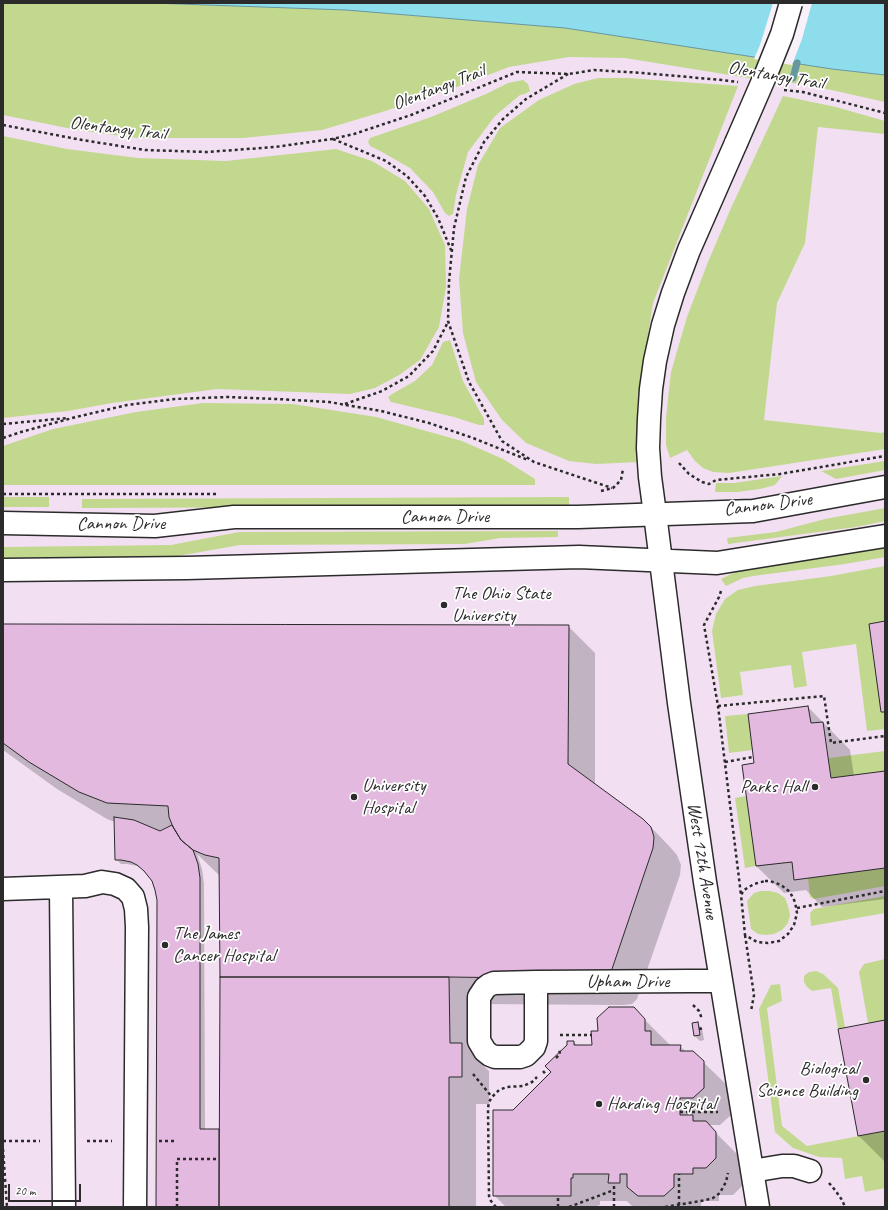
<!DOCTYPE html>
<html>
<head>
<meta charset="utf-8">
<style>
	body { margin:0 }
	#map { position:relative; width:888px; height:1210px; overflow:hidden; background:#f9f1f9; font-family:Caveat,sans-serif }
	canvas { display:block }
	.frame { position:absolute; inset:0; border:4px solid #2b2b2b; pointer-events:none }
	.scale { position:absolute; left:8px; top:1184px; width:73px; height:18px; box-sizing:border-box; border:2px solid #2b2b2b; border-top:0; padding-left:5px; font-size:12px; line-height:14px; white-space:nowrap; color:#2b2b2b; -webkit-text-stroke:3px #fff; paint-order:stroke }
</style>
</head>
<body>
<div id="map">
<canvas width="888" height="1210"></canvas>
<div class="frame"></div>
<div class="scale">20 m</div>
</div>
<script>
const context = document.querySelector('canvas').getContext('2d');
context.lineJoin = 'round';
function fill(path, color) { context.fillStyle = color; context.fill(path, 'evenodd'); }
const poly = rows => new Path2D(rows.map(r => 'M' + r).join(''));
function trace(path, color, width, dash) { context.strokeStyle = color; context.lineWidth = width; context.lineCap = dash ? 'butt' : 'round'; context.setLineDash(dash || []); context.stroke(path); }
function write(font, color, halo, rows, align = 'center') {
  context.font = font + ' Caveat,sans-serif'; context.lineWidth = 3.5; context.setLineDash([]); context.textBaseline = 'middle'; context.strokeStyle = halo; context.fillStyle = color; for (const [text, x, y, turn = 0] of rows) {
    context.save(); context.translate(x, y); context.rotate((+turn || 0) * Math.PI / 180); context.textAlign = isNaN(turn) ? turn : align; if (halo) context.strokeText(text, 0, 0); context.fillText(text, 0, 0); context.restore();
  }
}
const built = poly([
	[3,3,885,3,885,1207,3,1207]
]);
const green = poly([
	[3,3,151,3,346,10,565,28,832,69,885,75,885,102,809,85,742,77,625,58,569,57,509,67,441,93,382,112,322,130,243,138,138,138,77,130,3,115],
	[598,78,628,78,738,86,653,303,637,405,639,462,596,464,569,461,526,443,502,420,476,382,463,333,459,279,467,209,478,165,500,128,539,100,574,84],
	[523,80,528,84,530,91,525,94,520,95,495,116,468,152,456,195,453,214,449,216,445,213,433,192,410,168,382,152,370,146,368,142,370,138,431,117,486,94,508,83],
	[783,96,836,107,885,121,885,134,818,127,805,243,777,303,764,420,881,433,885,432,885,449,729,473,713,472,703,468,695,461,687,450,670,458,666,445,666,417,671,372,687,317,708,262,731,208],
	[3,136,67,149,138,158,226,161,336,149,372,161,405,181,429,209,445,245,446,287,439,327,420,360,399,375,375,388,350,394,217,389,112,403,68,411,3,418],
	[450,340,463,381,484,419,484,425,479,425,454,417,391,402,388,397,392,394,415,381,432,365,443,342],
	[203,403,293,404,376,417,462,441,503,459,535,479,535,485,3,485,3,446,53,429,136,412],
	[885,461,885,470,836,479,821,471],
	[782,476,775,485,760,489,737,492,715,492,716,483,734,483],
	[3,497,49,497,49,507,3,507],
	[569,497,569,506,82,508,82,499],
	[885,508,885,521,856,527,728,544,727,538,776,532,825,519],
	[558,531,558,537,500,538,465,544,240,545,172,557,3,558,3,547,171,545,239,532],
	[885,546,885,557,845,564,753,576,743,578,726,586,721,579,731,574,745,569,847,554],
	[885,566,885,621,869,624,881,712,885,712,885,729,867,731,856,644,802,652,807,686,794,688,791,665,740,672,743,695,721,698,712,631,716,614,725,599,738,590,755,586,831,576],
	[748,714,752,750,729,753,725,716],
	[885,751,885,771,831,778,829,758],
	[746,796,756,866,745,868,735,798],
	[885,868,885,886,814,899,810,897,808,878],
	[761,891,770,891,778,893,785,898,788,906,790,915,788,923,782,930,774,934,766,935,758,934,751,929,747,901,754,893],
	[885,896,885,913,811,926,810,913,814,909],
	[885,959,885,1020,868,1023,859,972,864,964],
	[816,971,823,974,838,988,845,1027,838,1029,831,988,812,991,807,987,804,982,804,976,809,972],
	[780,984,782,1001,767,1008,782,1126,807,1146,885,1131,885,1188,865,1192,862,1176,845,1179,842,1158,819,1157,793,1148,775,1132,759,1009,771,985]
]);
const water = poly([
	[151,3,885,3,885,75,832,69,565,28,346,10,151,3]
]);
const pier = poly([
	[773,3,812,3,802,39,792,65,754,59,760,45]
]);
const shadow = poly([
	[3,625,568,626,595,653,595,784,643,819,670,847,677,855,681,865,680,875,637,999,632,1004,624,1005,475,1004,476,1059,489,1071,489,1104,476,1104,476,1207,157,1207,158,899,152,880,143,870,137,866,127,864,121,864,116,859,115,822,107,819,57,789,3,750],
	[197,854,220,876,220,1130,205,1130,204,884,202,869],
	[808,707,850,750,854,776,885,772,885,899,822,907,806,890,784,893,756,866,755,764],
	[633,1008,671,1046,680,1046,686,1052,703,1062,731,1089,731,1115,720,1125,708,1125,743,1160,743,1185,733,1195,719,1195,719,1201,701,1201,701,1207,648,1207,647,1205,647,1207,633,1207,627,1201,600,1201,600,1205,598,1205,598,1207,506,1207,494,1195,513,1111,552,1072,574,1042,578,1046,593,1046,599,1032],
	[885,1021,885,1162,859,1136],
	[697,1023,702,1028,704,1040,700,1041,695,1036]
]);
const stream = poly([
	[793,78,797,63]
]);
const building = poly([
	[885,621,885,712,881,712,869,624,885,621],
	[3,624,569,625,568,764,643,819,651,827,654,837,653,848,611,972,596,979,449,977,220,977,219,858,205,855,193,850,181,840,173,827,169,817,168,806,107,803,79,792,29,762,3,743,3,624],
	[808,706,811,723,823,722,831,778,885,771,885,868,794,880,792,862,756,866,742,765,754,763,748,714,808,706],
	[114,817,134,820,160,831,172,825,181,840,193,850,198,864,200,878,200,1129,219,1129,219,1207,156,1207,157,900,155,890,152,881,144,871,137,865,131,862,121,860,115,860,114,817],
	[220,977,449,977,450,1043,462,1043,462,1077,449,1077,449,1207,219,1207,220,977],
	[609,1007,634,1007,645,1019,645,1031,651,1031,651,1045,681,1045,680,1051,693,1051,704,1061,704,1088,693,1098,680,1098,680,1115,693,1115,693,1121,706,1121,716,1132,716,1158,706,1168,693,1168,693,1174,674,1174,674,1187,664,1196,638,1196,627,1187,627,1174,620,1174,620,1183,608,1183,609,1174,573,1174,573,1178,571,1178,571,1196,493,1196,493,1110,513,1110,551,1072,545,1066,567,1045,567,1041,574,1041,574,1045,592,1045,591,1031,598,1031,597,1018,609,1007],
	[885,1020,885,1131,858,1136,838,1029,885,1020],
	[698,1022,700,1035,694,1036,692,1023,698,1022]
]);
const path = poly([
	[568,74,526,99,503,119,484,142,466,177,454,228,449,282,448,321,469,382,502,441,534,462,612,488],
	[784,90,803,92,885,113],
	[3,125,82,140,145,150,207,152,275,147,332,139,354,134,411,115,517,72,569,74,594,70,643,73,722,80,738,82],
	[333,139,386,161,407,176,425,196,438,218,451,250],
	[345,404,382,391,409,376,433,351,448,322],
	[3,424,68,418],
	[3,438,21,432,76,417,127,405,175,399,227,397,277,399,329,402,381,411,429,423,473,438,528,460],
	[679,463,689,474,702,482,709,484,716,480,780,474,885,456],
	[601,491,613,488,621,480,623,469],
	[3,494,216,494],
	[721,591,719,597,704,625,718,706,741,895],
	[718,706,824,696,831,743,885,736],
	[725,762,753,757],
	[765,881,770,881,781,885,790,892,795,902,797,913,794,925,788,934,779,941,768,943,757,942,745,935,741,895,744,890,754,884,765,881],
	[797,908,885,891],
	[745,935,754,995,751,1011],
	[693,1005,699,1011,702,1019],
	[699,1029,704,1028],
	[560,1035,592,1035],
	[556,1058,560,1054,559,1048],
	[543,1071,547,1076],
	[473,1074,492,1097],
	[680,1112,718,1112],
	[3,1141,40,1141],
	[87,1141,112,1141],
	[159,1141,177,1141],
	[3,1149,7,1207],
	[829,1183,835,1190,842,1200,845,1207],
	[679,1205,679,1174],
	[177,1207,177,1159,219,1159],
	[496,1207,491,1201,489,1196,488,1108,489,1102,492,1097,499,1090,507,1087,523,1086,532,1082,537,1077],
	[558,1207,558,1196],
	[569,1207,614,1190],
	[614,1207,614,1183],
	[665,1207,706,1200,713,1198,720,1193,722,1189,726,1182,728,1173]
]);
const minor = poly([
	[655,514,679,703,705,882,758,1207],
	[3,523,155,526,234,517,578,517,753,511,885,487],
	[3,570,187,568,579,557,717,563,885,536],
	[61,888,64,1207],
	[3,889,85,886,102,882,115,884,126,889,133,897,136,909,137,927,135,1207],
	[536,982,536,1041,534,1047,526,1055,520,1057,495,1057,490,1055,485,1051,479,1041,479,997,485,988,489,985,494,983,536,982,691,981,721,981],
	[752,1171,782,1166,794,1166,810,1171]
]);
const highway = poly([
	[655,514,650,477,648,448,649,419,651,389,655,361,663,325,673,293,689,250,736,143]
]);
const highwayBridge = poly([
	[736,143,766,74,782,34,791,3]
]);
const markers = [
	[444,605,4,"#2b2b2b"],
	[815,787,4,"#2b2b2b"],
	[354,797,4,"#2b2b2b"],
	[165,945,4,"#2b2b2b"],
	[866,1080,4,"#2b2b2b"],
	[599,1104,4,"#2b2b2b"]
];
const streetNames = [
	["Olentangy Trail",776,76,10],
	["Olentangy Trail",439,88,-21],
	["Olentangy Trail",118,129,7],
	["Cannon Drive",768,505,-7],
	["Cannon Drive",445,517],
	["Cannon Drive",121,524],
	["West 12th Avenue",702,861,81],
	["Upham Drive",628,982]
];
const poiNames = [
	["The Ohio State",452,594],
	["University",452,616],
	["University",362,786],
	["Hospital",362,808],
	["Parks Hall",807,787,"right"],
	["The James",173,934],
	["Cancer Hospital",173,956],
	["Biological",858,1069,"right"],
	["Science Building",858,1091,"right"],
	["Harding Hospital",607,1104]
];
fill(built, '#f2e0f2');
fill(green, '#c2d88e');
fill(water, '#8edded');
trace(water, '#66969f', 1);
fill(pier, '#f9f1f9');
fill(shadow, '#0003');
trace(stream, '#66969f', 7);
fill(building, '#e3b9e0');
trace(building, '#2b2b2b', 1);
trace(minor, '#2b2b2b', 25);
trace(highway, '#2b2b2b', 25);
trace(path, '#2b2b2b', 2.5, [3, 3]);
trace(minor, '#fff', 22);
trace(highway, '#fff', 22);
trace(highwayBridge, '#2b2b2b', 25, []);
trace(highwayBridge, '#fff', 22);
for (const [x, y, r, color] of markers) { const dot = new Path2D(); dot.arc(x, y, r, 0, 2 * Math.PI); context.fillStyle = color; context.fill(dot); trace(dot, '#fff', 1.5); }
write('19px', '#2b2b2b', '#fff', streetNames);
write('19px', '#2b2b2b', '#fff', poiNames, 'left');
</script>
</body>
</html>
